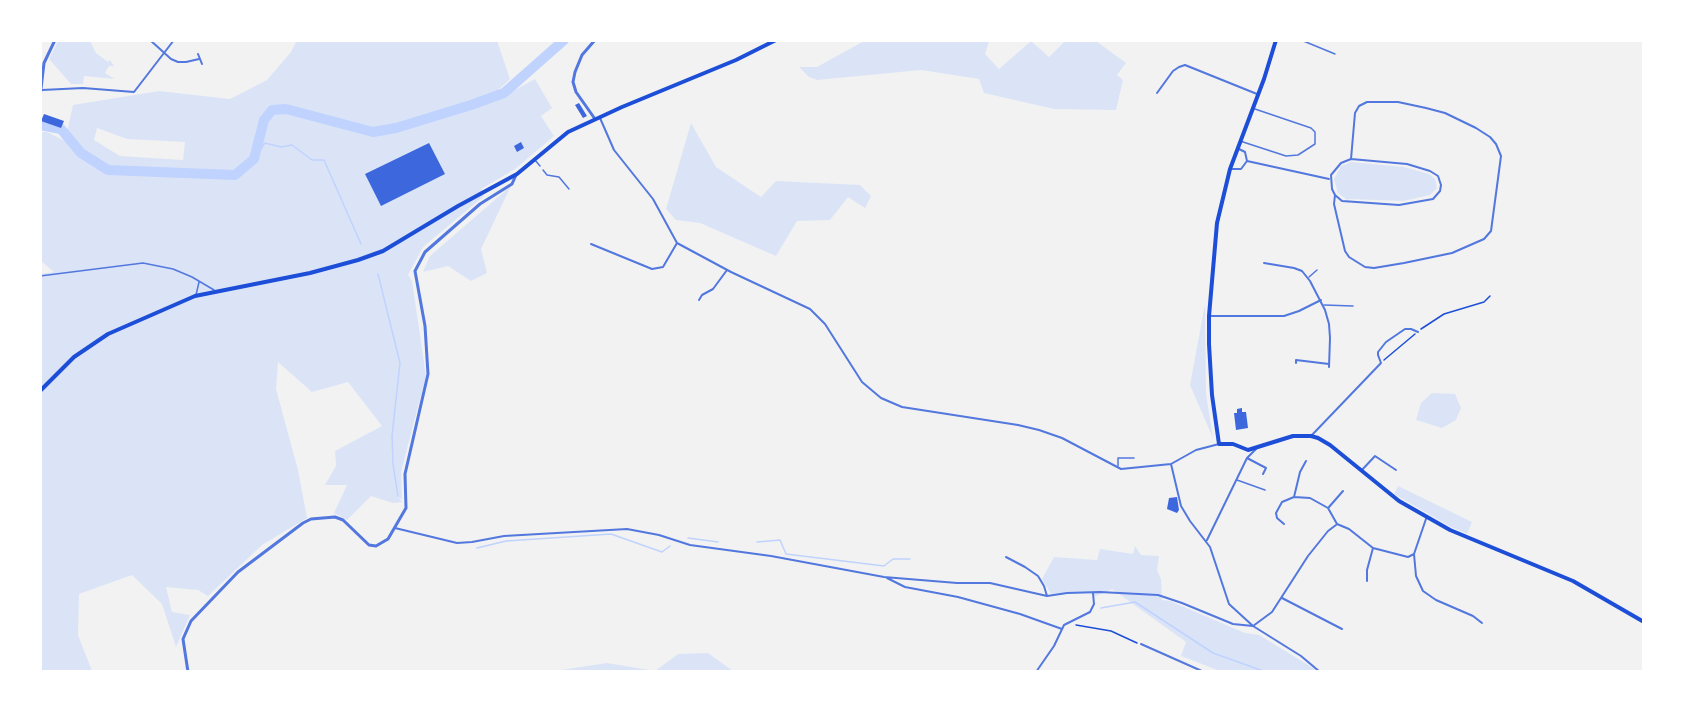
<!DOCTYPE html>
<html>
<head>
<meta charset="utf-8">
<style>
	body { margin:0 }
	#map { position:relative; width:1684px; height:712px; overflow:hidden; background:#f2f2f2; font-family:"PT Sans Narrow",sans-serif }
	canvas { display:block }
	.frame { position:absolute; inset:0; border:42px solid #fff; pointer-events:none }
</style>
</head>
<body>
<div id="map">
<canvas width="1684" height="712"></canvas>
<div class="frame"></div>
</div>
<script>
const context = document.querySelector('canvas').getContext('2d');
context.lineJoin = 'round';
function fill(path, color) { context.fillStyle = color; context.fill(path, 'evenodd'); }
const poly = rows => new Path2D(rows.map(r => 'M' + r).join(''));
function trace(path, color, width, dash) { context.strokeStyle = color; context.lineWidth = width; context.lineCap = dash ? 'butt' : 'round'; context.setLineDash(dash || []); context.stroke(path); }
const green = poly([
	[297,40,497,41,510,79,496,92,468,103,395,125,375,129,396,130,471,108,502,97,535,79,552,108,541,116,554,136,515,169,481,189,484,196,423,247,408,275,412,281,426,376,401,472,402,499,399,498,402,502,393,503,371,496,347,520,334,513,347,485,325,485,336,466,335,451,382,426,348,382,312,392,278,362,276,389,298,470,307,518,262,545,208,596,198,590,166,587,172,612,190,615,176,647,162,604,132,575,79,594,78,635,92,671,41,671,40,274,54,272,41,261,40,132,47,132,65,141,73,105,159,91,230,99,267,80,291,52],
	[97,128,127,139,185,142,183,160,120,156,94,140],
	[866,40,989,41,985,54,999,69,1031,41,1049,57,1064,42,1063,41,1096,41,1126,63,1117,75,1123,80,1116,110,1054,109,984,93,979,79,921,70,817,80,809,77,799,67,817,67],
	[58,41,90,41,96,53,108,62,110,60,114,66,109,66,105,73,115,79,84,76,83,84,71,84,49,59],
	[691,123,716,167,761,197,776,181,860,185,871,196,865,208,848,197,830,220,797,221,776,256,700,223,676,220,666,209],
	[1351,162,1404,167,1429,174,1435,179,1437,188,1430,195,1403,201,1349,199,1347,200,1338,193,1334,179,1341,166],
	[511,186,481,249,487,273,471,281,448,266,423,272,430,256],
	[1205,304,1206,394,1213,438,1190,385],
	[1432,393,1455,394,1461,408,1456,420,1442,428,1416,420,1421,403],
	[1398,486,1472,522,1467,534,1451,527,1394,494],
	[1135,546,1141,555,1159,556,1157,570,1161,579,1162,600,1170,601,1245,633,1259,635,1318,671,1220,671,1181,656,1186,642,1112,589,1096,596,1085,592,1051,594,1042,579,1054,557,1097,560,1100,549,1133,554],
	[708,653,733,671,554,671,607,663,655,671,678,654]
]);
const stream = poly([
	[254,159,265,143,281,147,292,145,312,160,324,160,361,244],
	[378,274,400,363,392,436,393,464,398,496],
	[688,538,718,542],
	[757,542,780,540,786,554,884,566,893,559,910,559],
	[477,548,506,541,611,534,662,552,670,546],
	[1101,608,1135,602,1213,653,1266,672]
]);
const river = poly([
	[40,125,61,129,81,153,108,170,235,175,254,159,264,120,272,110,286,109,373,132,396,128,471,105,504,93,564,40]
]);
const building = poly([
	[579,103,587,116,583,118,575,105],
	[44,114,64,121,61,128,41,121],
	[521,142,524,148,517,152,514,146],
	[429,143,445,174,381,206,365,174],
	[1242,408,1242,412,1246,412,1248,428,1236,430,1234,413,1237,413,1237,409],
	[1177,497,1179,510,1177,513,1167,509,1169,498]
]);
const path = poly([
	[1421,329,1444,314,1484,302,1490,296],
	[1384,360,1415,334],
	[1076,625,1111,631,1137,643]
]);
const service = poly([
	[1301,40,1335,54],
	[1240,141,1286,156,1298,155,1315,144,1315,132,1311,128,1255,109],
	[535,160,540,166],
	[543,170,547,175,559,177,569,189],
	[40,276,143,263,173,269,192,277,214,290],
	[1309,277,1317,270],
	[196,295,199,282],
	[1324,305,1353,306],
	[1118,466,1118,458,1134,458],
	[1237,480,1265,490]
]);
const minor = poly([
	[150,40,171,59,178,62,186,62,199,59],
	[198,54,202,64],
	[42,90,83,88,134,92,174,40],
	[1157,93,1173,71,1179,67,1185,65,1257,94],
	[600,118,614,150,653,199,677,243,731,272,810,309,825,324,862,382,881,398,902,407,1018,425,1039,430,1062,438,1121,469,1171,464,1196,450,1219,444],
	[1351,159,1407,164,1430,171,1438,176,1441,185,1440,191,1433,199,1399,205,1342,201,1335,195,1332,189,1331,175,1341,163,1351,159],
	[1247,161,1329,179],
	[1231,169,1241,169,1247,161,1245,152,1237,148],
	[1335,195,1334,204,1345,251,1349,257,1365,267,1374,268,1404,263,1452,253,1484,239,1491,231,1501,156,1496,144,1490,137,1476,128,1445,113,1426,108,1398,102,1367,102,1359,106,1355,113,1351,159],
	[591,244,652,269,663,267,677,243],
	[1264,263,1294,268,1302,271,1310,281,1325,310,1329,324,1330,338,1329,367],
	[699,300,702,295,713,289,727,270],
	[1210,316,1284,316,1299,311,1321,300],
	[1296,363,1296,360,1329,364],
	[1311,436,1381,363,1378,355,1378,352,1386,342,1405,329,1411,329,1418,332],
	[1247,458,1266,468,1263,474],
	[1171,464,1181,506,1190,521,1210,547,1229,604,1253,626,1301,656,1320,672],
	[1361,471,1375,456,1396,470],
	[1294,497,1300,472,1306,461],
	[1329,507,1343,491],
	[1427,516,1414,554,1416,576,1423,591,1436,600,1473,616,1482,623],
	[1284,524,1277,518,1276,513,1282,502,1294,497,1310,498,1328,508,1337,524,1349,529,1373,548,1408,557,1414,554],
	[395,528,457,543,472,542,504,536,627,529,659,535,690,545,771,556,884,577,957,583,990,583,1047,596,1067,593,1100,592,1158,595,1182,603,1233,624,1253,626],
	[1207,540,1247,458,1257,448],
	[1006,557,1025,567,1038,576,1044,586,1047,596],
	[887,578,905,587,958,597,1020,614,1062,629],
	[1367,581,1367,570,1373,548],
	[1282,598,1342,629],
	[1253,626,1272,612,1308,556,1328,531,1336,525],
	[1141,644,1204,672],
	[1036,672,1054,646,1064,625,1090,612,1094,604,1093,593]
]);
const tertiary = poly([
	[595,40,582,55,575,72,573,82,576,92,595,119],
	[40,97,44,63,55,40],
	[188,672,183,639,191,621,238,572,303,523,311,519,335,517,343,520,369,545,376,546,388,539,406,508,405,474,428,374,425,326,415,271,425,252,480,204,512,184,516,175]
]);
const secondary = poly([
	[1276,40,1264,79,1230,169,1217,223,1209,316,1209,344,1212,395,1219,444,1233,444,1248,450,1293,436,1311,436,1318,438,1330,445,1399,501,1450,530,1573,581,1644,622]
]);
const primary = poly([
	[40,391,74,357,108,334,195,296,310,273,358,260,383,251,458,206,517,174,568,132,622,107,736,60,776,40]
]);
fill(green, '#dbe4f7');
trace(stream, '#bfd3fe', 1.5);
trace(river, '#bfd3fe', 10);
fill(building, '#3d67dc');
trace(path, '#1d4ed8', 1.5);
trace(service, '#5277de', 1.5);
trace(minor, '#5277de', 2);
trace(tertiary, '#5277de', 3);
trace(secondary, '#1d4ed8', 4);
trace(primary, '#1d4ed8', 4);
</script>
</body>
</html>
